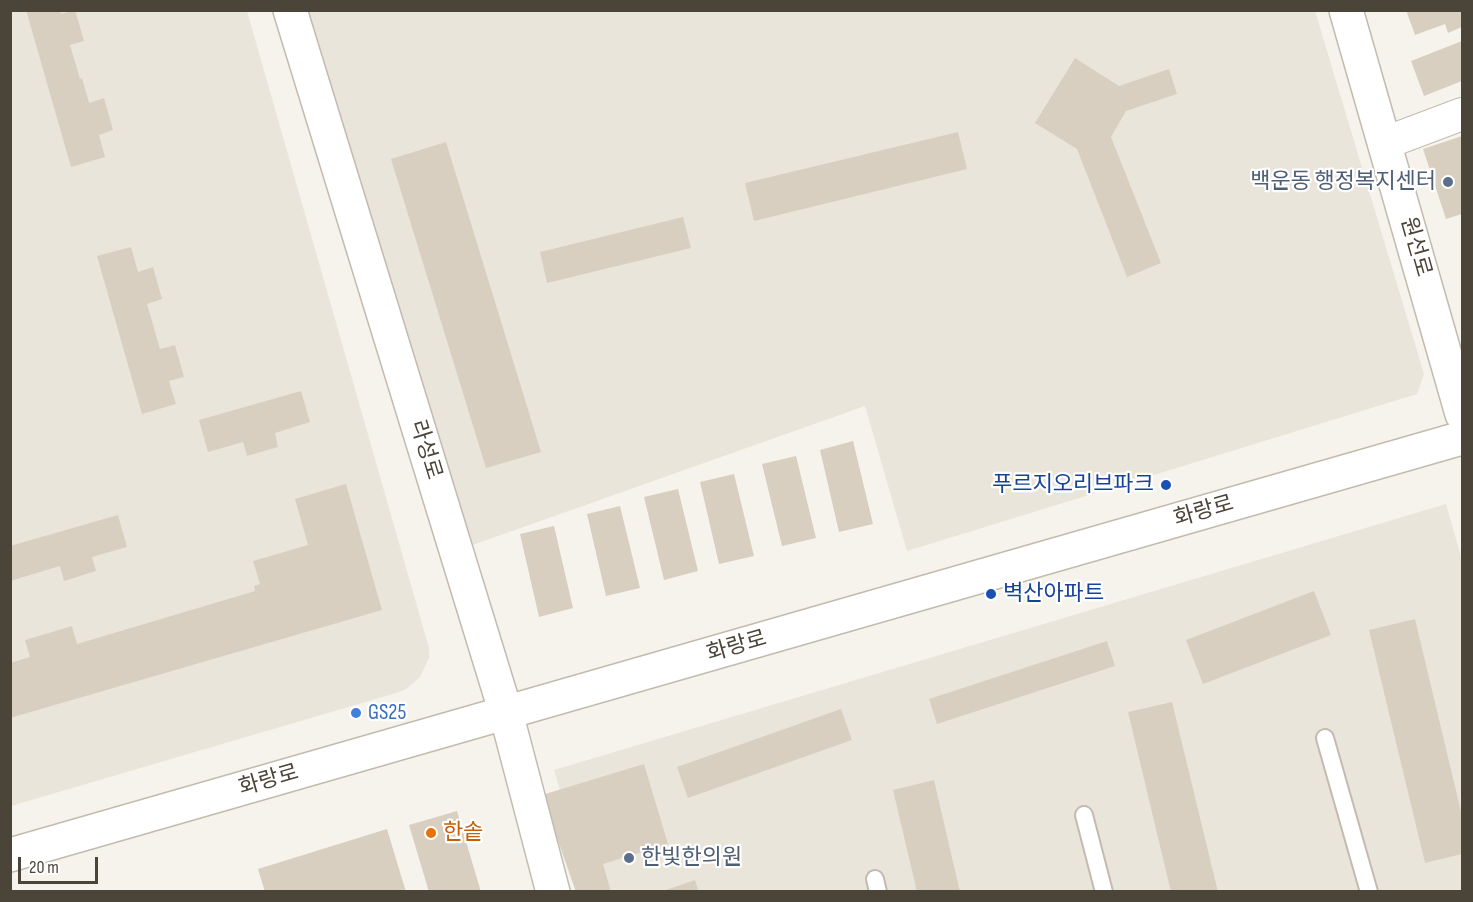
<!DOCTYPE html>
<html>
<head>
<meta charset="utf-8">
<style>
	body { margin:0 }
	#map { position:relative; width:1473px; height:902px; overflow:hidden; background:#f6f3ec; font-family:"Sofia Sans Condensed",sans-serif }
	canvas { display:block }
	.frame { position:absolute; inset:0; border:12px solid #4b4439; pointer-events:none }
	.scale { position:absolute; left:18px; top:857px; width:80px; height:27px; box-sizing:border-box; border:3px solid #4b4439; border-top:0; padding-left:8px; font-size:18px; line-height:21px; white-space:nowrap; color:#4b4439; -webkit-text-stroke:4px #fff; paint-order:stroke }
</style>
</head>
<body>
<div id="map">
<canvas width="1473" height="902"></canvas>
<div class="frame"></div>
<div class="scale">20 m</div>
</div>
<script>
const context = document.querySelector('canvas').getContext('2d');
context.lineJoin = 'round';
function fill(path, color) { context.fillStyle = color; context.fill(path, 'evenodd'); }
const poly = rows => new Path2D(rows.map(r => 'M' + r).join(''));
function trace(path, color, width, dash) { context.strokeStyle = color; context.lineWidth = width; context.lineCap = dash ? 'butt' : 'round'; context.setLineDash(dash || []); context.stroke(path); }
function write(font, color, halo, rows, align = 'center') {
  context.font = font + ' "Sofia Sans Condensed","Noto Sans KR",sans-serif'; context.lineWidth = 4.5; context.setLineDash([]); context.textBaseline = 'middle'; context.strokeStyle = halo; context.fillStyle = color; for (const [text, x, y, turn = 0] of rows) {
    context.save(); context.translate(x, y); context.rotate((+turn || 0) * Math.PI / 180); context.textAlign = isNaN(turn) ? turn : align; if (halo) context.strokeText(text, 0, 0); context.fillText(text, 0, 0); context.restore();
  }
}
const residential = poly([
	[11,11,247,11,429,648,429,658,420,677,406,689,396,693,11,806],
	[305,11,1315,11,1424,374,1417,394,907,551,865,406,467,547],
	[1446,504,1462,560,1462,891,590,891,554,770]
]);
const building = poly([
	[26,10,60,10,61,14,75,10,84,41,70,45,80,79,82,78,89,103,104,98,113,130,99,135,105,157,71,167],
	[1406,10,1462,10,1462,27,1448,33,1445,24,1415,35],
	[1462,41,1462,81,1424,96,1411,61],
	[1075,58,1119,86,1169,69,1177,94,1126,111,1111,137,1161,263,1127,277,1077,149,1035,123],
	[958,132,967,169,754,221,745,183],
	[1462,136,1462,214,1446,219,1423,149],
	[446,142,541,452,486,468,391,159],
	[683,217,691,248,547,283,540,252],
	[131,247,138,272,153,267,162,299,147,304,160,349,175,345,184,377,169,381,176,404,142,414,97,256],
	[301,391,310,422,275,433,278,447,247,456,243,442,208,452,199,420],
	[853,441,873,524,839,532,820,450],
	[796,456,816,538,782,546,762,464],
	[734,474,754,556,719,564,700,482],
	[346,484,382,610,10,718,10,663,30,657,25,640,72,626,77,644,255,591,254,586,260,584,253,561,308,545,295,499],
	[678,489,698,571,664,580,644,497],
	[620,506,640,588,606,596,587,514],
	[118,515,127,547,92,557,96,571,64,581,60,566,10,581,10,546],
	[554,526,573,608,539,617,520,534],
	[1314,591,1331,635,1203,684,1186,640],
	[1415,619,1462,816,1462,854,1425,863,1369,630],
	[1107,641,1115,666,937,724,929,699],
	[1172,702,1218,892,1171,892,1128,712],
	[841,709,852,740,688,798,677,767],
	[644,764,668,844,603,864,611,892,576,892,542,795],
	[934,780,960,892,917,892,893,790],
	[457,811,481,892,429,892,409,825],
	[387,829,406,892,265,892,258,869],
	[695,880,699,892,663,892,663,891]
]);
const service = poly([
	[1325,738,1369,892],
	[1084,815,1104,892],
	[875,879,878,892]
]);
const minor = poly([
	[1385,143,1462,114]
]);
const tertiary = poly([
	[290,10,506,713,553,892],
	[1346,10,1462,414],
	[10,855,1462,438]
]);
const markers = [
	[1448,182,6,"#5c6f8a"],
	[1166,485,6,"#1a4fb4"],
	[991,594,6,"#1a4fb4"],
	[356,713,6,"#3f7fe0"],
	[431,833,6,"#e8710a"],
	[629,858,6,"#5c6f8a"]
];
const serviceNames = [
	["백운동 행정복지센터",1436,182],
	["한빛한의원",641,858,"left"]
];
const streetNames = [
	["원선로",1415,247,74],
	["라성로",425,450,73],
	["화랑로",1204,512,-16],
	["화랑로",737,647,-16],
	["화랑로",269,781,-16]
];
const transitNames = [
	["푸르지오리브파크",1154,485],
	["벽산아파트",1003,594,"left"]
];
const shopNames = [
	["GS25",368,713]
];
const foodNames = [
	["한솥",443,833]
];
fill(residential, '#eae5da');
fill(building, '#d8cfc1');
trace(service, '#c2bbae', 20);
trace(minor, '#c2bbae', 34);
trace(tertiary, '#c2bbae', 36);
trace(service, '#fff', 16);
trace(minor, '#fff', 32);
trace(tertiary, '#fff', 33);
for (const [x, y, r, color] of markers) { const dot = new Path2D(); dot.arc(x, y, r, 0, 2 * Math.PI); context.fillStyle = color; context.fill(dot); trace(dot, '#fff', 2); }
write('22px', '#4e5e75', '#fff', serviceNames, 'right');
write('22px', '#4b4439', '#fff', streetNames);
write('22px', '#164399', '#fff', transitNames, 'right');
write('22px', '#366cbe', '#fff', shopNames, 'left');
write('22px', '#c56008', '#fff', foodNames, 'left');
</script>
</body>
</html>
